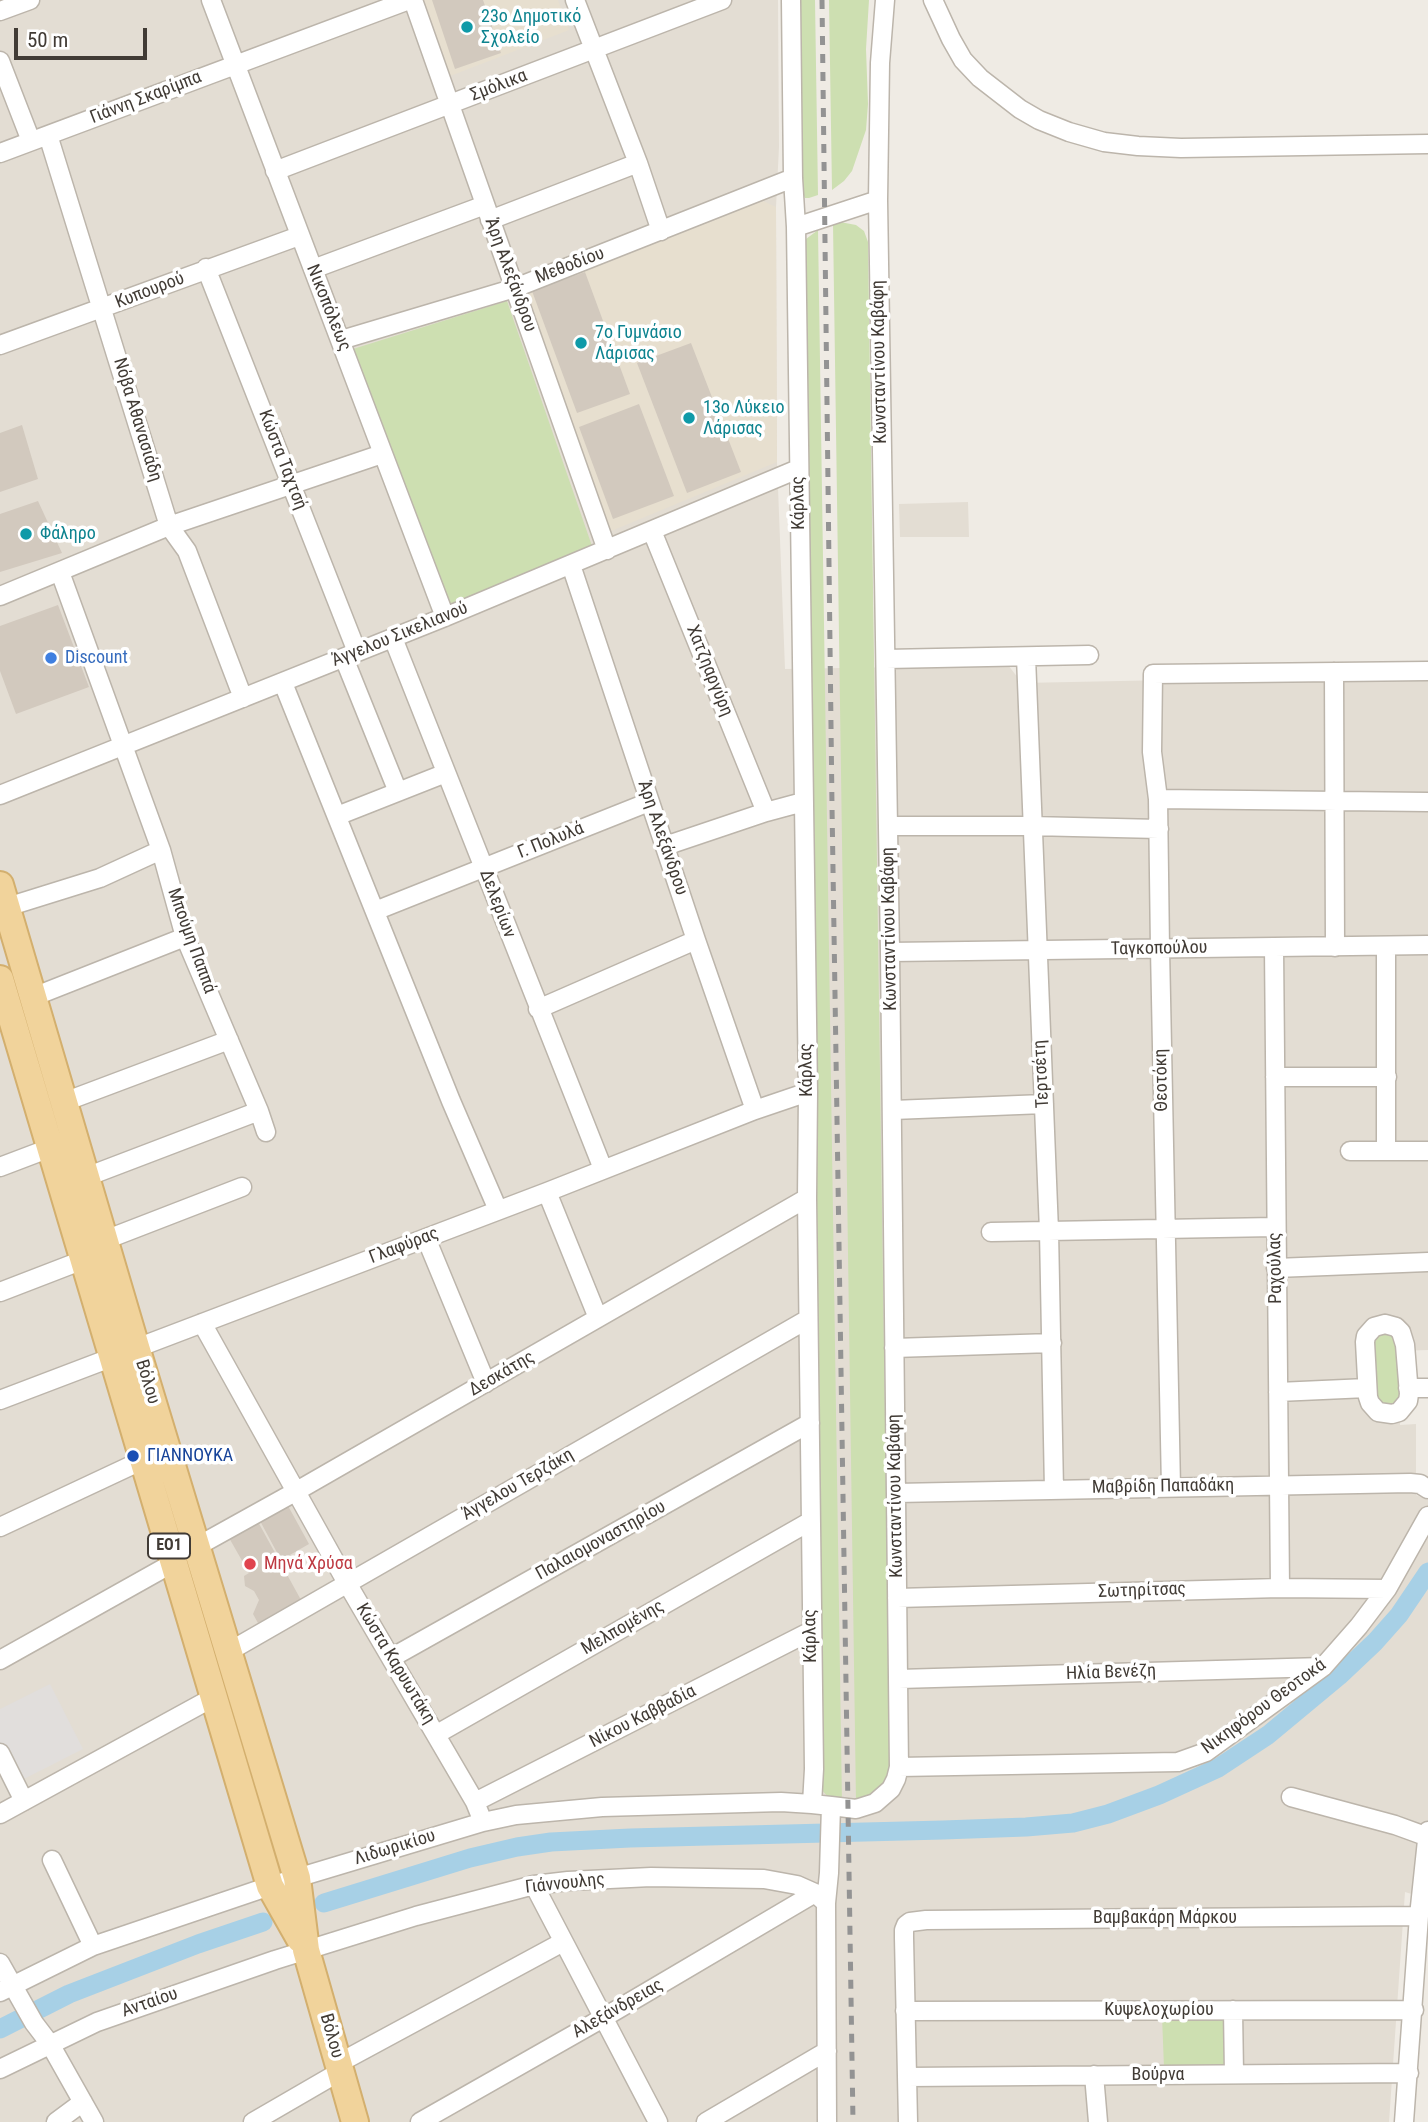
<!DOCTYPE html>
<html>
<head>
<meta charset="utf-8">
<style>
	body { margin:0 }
	#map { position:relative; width:1428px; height:2122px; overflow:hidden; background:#efebe4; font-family:"Roboto Condensed",sans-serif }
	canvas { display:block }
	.scale { position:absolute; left:14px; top:28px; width:133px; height:32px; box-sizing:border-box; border:4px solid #413b35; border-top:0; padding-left:9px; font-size:21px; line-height:24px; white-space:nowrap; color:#413b35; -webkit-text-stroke:5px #fff; paint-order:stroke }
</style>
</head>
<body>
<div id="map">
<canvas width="1428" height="2122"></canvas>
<div class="scale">50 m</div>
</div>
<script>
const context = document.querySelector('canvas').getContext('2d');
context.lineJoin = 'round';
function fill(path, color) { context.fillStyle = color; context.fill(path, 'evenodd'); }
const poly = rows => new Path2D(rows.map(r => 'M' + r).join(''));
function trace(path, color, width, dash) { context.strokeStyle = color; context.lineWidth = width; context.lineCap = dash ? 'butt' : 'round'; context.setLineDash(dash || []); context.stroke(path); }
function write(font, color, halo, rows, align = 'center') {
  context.font = font + ' "Roboto Condensed",sans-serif'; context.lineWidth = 7; context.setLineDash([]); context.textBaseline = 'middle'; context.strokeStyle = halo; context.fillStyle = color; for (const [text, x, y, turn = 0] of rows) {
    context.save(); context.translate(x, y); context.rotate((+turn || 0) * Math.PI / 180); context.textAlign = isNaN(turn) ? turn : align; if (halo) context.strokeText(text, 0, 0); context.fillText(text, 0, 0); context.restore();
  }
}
const residential = poly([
	[0,0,778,0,779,147,776,207,777,462,785,669,1008,665,1022,683,1318,677,1428,678,1428,1350,1398,1351,1400,1425,1416,1424,1416,1495,1428,1500,1428,1899,1405,1892,1389,2122,0,2122],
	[968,502,969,537,900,537,899,504]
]);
const education = poly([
	[419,0,558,0,569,30,445,78],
	[763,201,776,207,777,462,604,534,524,295]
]);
const green = poly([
	[798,0,815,0,818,195,809,198,805,198,801,191],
	[829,0,869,0,866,49,868,104,866,130,852,171,844,181,832,190],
	[840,222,856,225,864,231,868,242,890,1764,889,1773,881,1791,856,1802,833,224],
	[818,230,842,1803,831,1800,820,1788,804,248,806,239],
	[507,301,592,546,449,607,353,349],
	[1381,1332,1393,1334,1398,1350,1400,1395,1396,1404,1388,1407,1380,1403,1377,1399,1374,1347,1376,1337],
	[1162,2016,1227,2016,1227,2068,1164,2068]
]);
const parking = poly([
	[50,1684,83,1749,18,1782,0,1747,0,1709]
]);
const canal = poly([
	[324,1903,470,1858,517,1847,551,1842,630,1838,943,1830,1026,1827,1073,1823,1108,1814,1159,1795,1218,1768,1268,1735,1339,1676,1375,1642,1399,1615,1428,1572],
	[0,2029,69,1994,198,1944,263,1922]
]);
const building = poly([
	[432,0,483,0,501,53,455,69],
	[585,272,630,394,577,413,532,291],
	[691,343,741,472,687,493,637,363],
	[639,404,674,496,613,519,579,427],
	[22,425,38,479,0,492,0,433],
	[38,501,62,553,0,572,0,514],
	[58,605,89,687,16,714,0,671,0,626],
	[287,1504,309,1544,281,1560,259,1519],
	[257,1520,301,1600,258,1623,253,1614,259,1600,254,1591,245,1586,244,1576,249,1573,228,1536]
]);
const street = poly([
	[211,0,445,617],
	[413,0,607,550],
	[575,0,638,163,661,231],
	[791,0,793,178,796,227,808,1092,807,1198,814,1769,812,1804,831,1806,829,1873,826,1903,827,2122],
	[933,0,951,39,963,60,980,78,1020,109,1039,120,1069,132,1104,142,1138,146,1181,148,1428,144],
	[0,11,30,0],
	[0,61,31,141],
	[48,135,169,526,187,551,243,698],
	[0,153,409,0],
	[275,171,722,0],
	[490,220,638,163],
	[796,227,878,200],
	[206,268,357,652],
	[313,269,485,205],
	[341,340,515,288,793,178],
	[0,345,299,236],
	[652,531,766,812],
	[571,565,696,940,755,1110],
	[60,572,161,850,185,937,259,1111,266,1132],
	[0,596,169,526,382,454],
	[393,638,603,1169],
	[1026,657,1049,1231,1054,1490],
	[344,658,398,792],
	[886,659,1089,655],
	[1334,672,1335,947],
	[283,683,451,1101,498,1210],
	[0,795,445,617,798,469],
	[1158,799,1428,802],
	[337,816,446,773],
	[888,826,1031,826,1159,829],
	[665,846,766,812,803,802],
	[7,907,100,878,161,850],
	[375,911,649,802],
	[1386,946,1386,1151],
	[1274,948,1280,1588],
	[890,952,1428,945],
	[33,997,185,937],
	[538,1009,696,940],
	[1275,1077,1387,1077],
	[64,1102,229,1040],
	[893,1110,1044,1104],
	[1350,1151,1428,1151],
	[0,1167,50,1148],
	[86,1177,259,1111],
	[547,1192,598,1318],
	[991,1232,1275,1227],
	[426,1238,486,1383],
	[105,1240,242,1187],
	[1276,1268,1428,1262],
	[0,1292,83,1260],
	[202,1323,347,1583,475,1802,483,1822],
	[1385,1324,1396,1327,1401,1332,1405,1345,1409,1394,1408,1401,1399,1412,1392,1414,1378,1412,1370,1403,1368,1397,1365,1342,1366,1336,1374,1327,1385,1324],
	[894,1348,1052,1343],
	[1408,1388,1428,1388],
	[1278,1392,1367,1388],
	[0,1400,547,1192,755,1110,808,1092],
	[1171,1487,1160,949,1158,799,1152,752,1153,674,1428,671],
	[896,1493,1410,1483,1420,1484,1428,1489],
	[0,1527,143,1460],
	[196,1547,295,1492,807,1198],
	[897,1598,1280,1588,1387,1589],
	[228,1652,808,1319],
	[391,1658,810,1423],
	[0,1660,173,1563],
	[899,1679,1323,1667],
	[437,1734,809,1522],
	[0,1753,24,1801],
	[899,1767,1178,1762,1206,1752,1323,1667,1359,1626,1387,1589,1428,1516],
	[1291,1797,1395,1825,1428,1837],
	[475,1802,811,1631],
	[831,1806,856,1809,875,1803,891,1789,896,1779,899,1767,890,952,878,200,880,63,885,0],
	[0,1814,214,1697],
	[52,1860,93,1946],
	[534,1885,658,2122],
	[0,1963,34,2023,50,2044,94,2122],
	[0,1992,93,1946,270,1886,483,1822,516,1815,602,1807,781,1802,812,1804],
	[1233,2010,1234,2074],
	[905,2011,1414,2010],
	[339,2063,563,1942],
	[0,2069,97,2022,275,1960,416,1916,534,1885,568,1881,651,1877,764,1879,797,1885,815,1893,826,1903],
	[1094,2075,1098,2122],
	[907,2077,1409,2073],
	[56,2122,83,2102],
	[253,2122,341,2071],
	[420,2122,603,2018,815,1893],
	[706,2122,827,2051],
	[908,2122,904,1938,904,1930,906,1925,910,1922,926,1920,1419,1916],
	[1404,2122,1419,1916,1428,1831]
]);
const primary = poly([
	[0,885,136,1347,297,1878,306,1950,355,2122],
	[0,979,270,1886,300,1939]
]);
const rail = poly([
	[822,0,832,806,853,2122]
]);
const markers = [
	[467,27,7,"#0f9aa8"],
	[581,343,7,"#0f9aa8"],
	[689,418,7,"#0f9aa8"],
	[26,534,7,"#0f9aa8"],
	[51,658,7,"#3f7fe0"],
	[133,1456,7,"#1a4fb4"],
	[250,1564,7,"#e0444e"]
];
const shields = [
	[169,1546,42]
];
const shieldNames = [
	["ΕΟ1",169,1546]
];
const cultureNames = [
	["23ο Δημοτικό",481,17],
	["Σχολείο",481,38],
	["7ο Γυμνάσιο",595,333],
	["Λάρισας",595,354],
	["13ο Λύκειο",703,408],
	["Λάρισας",703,429],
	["Φάληρο",40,534]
];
const streetNames = [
	["Σμόλικα",499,86,-21],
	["Γιάννη Σκαρίμπα",146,98,-21],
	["Μεθοδίου",570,266,-21],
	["Άρη Αλεξάνδρου",510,275,70],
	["Κυπουρού",150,291,-21],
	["Νικοπόλεως",328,308,68],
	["Κωνσταντίνου Καβάφη",880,362,-91],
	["Νόβα Αθανασιάδη",137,420,73],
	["Κώστα Ταχτσή",282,460,69],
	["Κάρλας",799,503,-91],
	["Άγγελου Σικελιανού",400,635,-22],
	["Χατζηαργύρη",709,671,68],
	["Άρη Αλεξάνδρου",662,838,71],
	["Γ. Πολυλά",551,841,-22],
	["Δελερίων",497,904,69],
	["Κωνσταντίνου Καβάφη",890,929,-91],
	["Μπούμη Παππά",191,941,70],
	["Ταγκοπούλου",1159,949,-1],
	["Κάρλας",807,1070,-91],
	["Τερτσέτη",1042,1074,-93],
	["Θεοτόκη",1162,1080,-91],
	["Γλαφύρας",404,1246,-21],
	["Ραχούλας",1276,1268,-91],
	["Δεσκάτης",502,1374,-30],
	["Βόλου",147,1382,73],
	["Άγγελου Τερζάκη",518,1485,-30],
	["Μαβρίδη Παπαδάκη",1163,1487,-1],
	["Κωνσταντίνου Καβάφη",896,1496,-91],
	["Παλαιομοναστηρίου",601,1541,-29],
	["Σωτηρίτσας",1142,1591,-2],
	["Μελπομένης",623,1628,-30],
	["Κάρλας",811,1636,-91],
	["Κώστα Καρυωτάκη",395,1664,59],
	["Ηλία Βενέζη",1111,1673,-2],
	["Νικηφόρου Θεοτοκά",1264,1707,-36],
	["Νίκου Καββαδία",643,1717,-27],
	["Λιδωρικίου",395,1848,-17],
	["Γιάννουλης",565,1884,-6],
	["Βαμβακάρη Μάρκου",1165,1918],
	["Ανταίου",150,2003,-19],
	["Αλεξάνδρειας",618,2009,-30],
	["Κυψελοχωρίου",1159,2010],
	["Βόλου",331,2036,74],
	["Βούρνα",1158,2075]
];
const shopNames = [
	["Discount",65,658]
];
const transitNames = [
	["ΓΙΑΝΝΟΥΚΑ",147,1456]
];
const healthNames = [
	["Μηνά Χρύσα",264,1564]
];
fill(residential, '#e3ddd3');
fill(education, '#e7dfcf');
fill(green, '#cddfb1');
fill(parking, '#e1dedc');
trace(canal, '#a7d0e6', 19);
fill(building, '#d2c9be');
trace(street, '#bcb5ab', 21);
trace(primary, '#d3af6e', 30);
trace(street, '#fff', 18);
trace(primary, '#f1d39b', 26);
trace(rail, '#939393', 5, [9, 9]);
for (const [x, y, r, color] of markers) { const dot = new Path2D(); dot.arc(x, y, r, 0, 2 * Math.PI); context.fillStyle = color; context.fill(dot); trace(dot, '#fff', 2.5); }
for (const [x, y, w] of shields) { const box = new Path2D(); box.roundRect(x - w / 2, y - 12.5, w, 25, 5); context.fillStyle = '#fff'; context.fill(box); trace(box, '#413b35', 2); }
write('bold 16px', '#413b35', null, shieldNames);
write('18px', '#0d838f', '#fff', cultureNames, 'left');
write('18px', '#413b35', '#fff', streetNames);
write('18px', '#366cbe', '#fff', shopNames, 'left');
write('18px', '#164399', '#fff', transitNames, 'left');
write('18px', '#be3a42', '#fff', healthNames, 'left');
</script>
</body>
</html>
